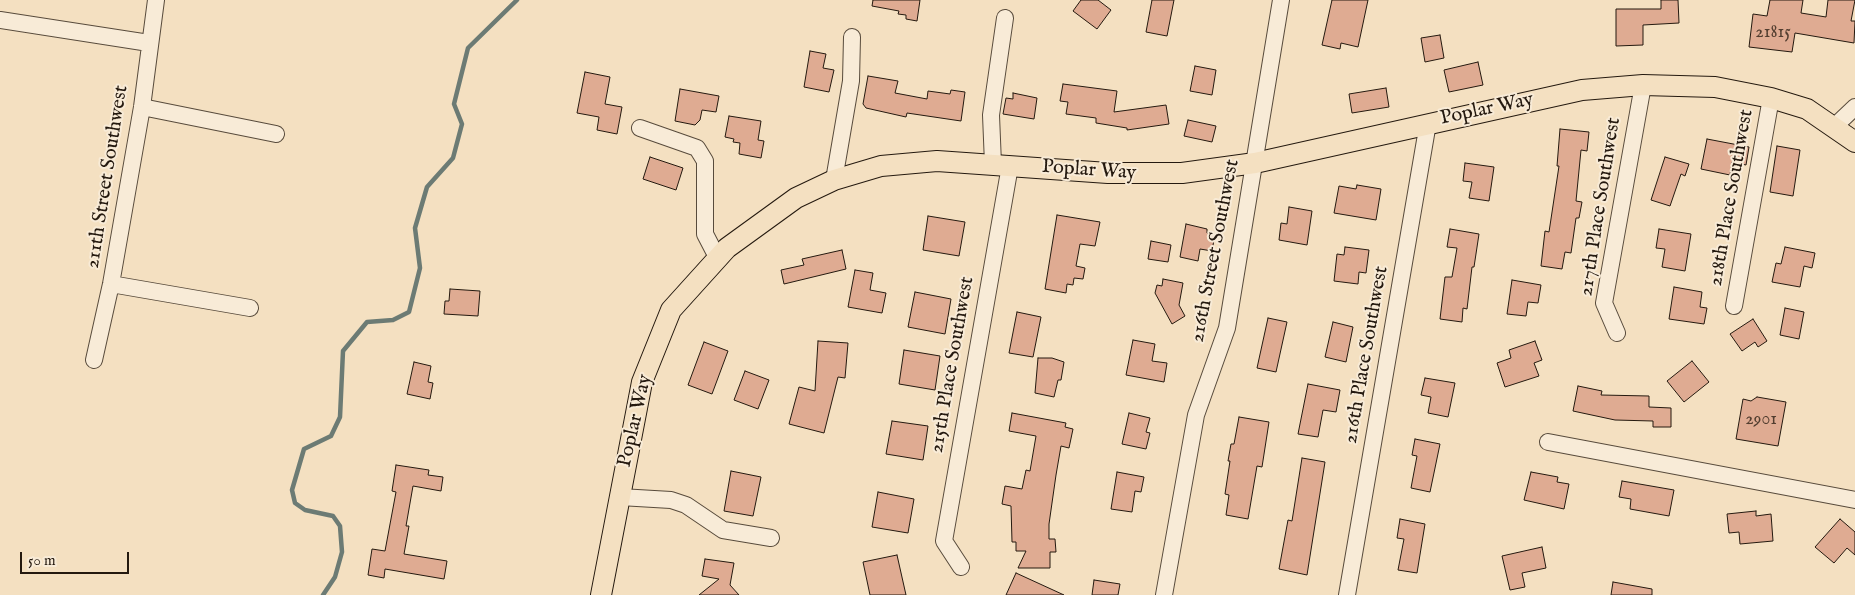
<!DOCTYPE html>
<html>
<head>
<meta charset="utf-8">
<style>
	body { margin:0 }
	#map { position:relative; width:1855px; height:595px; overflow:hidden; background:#f4e0c1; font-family:"IM FELL English",serif }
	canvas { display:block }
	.scale { position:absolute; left:20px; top:552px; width:109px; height:22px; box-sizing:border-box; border:2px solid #24190f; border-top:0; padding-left:6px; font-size:15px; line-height:18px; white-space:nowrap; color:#24190f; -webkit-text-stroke:4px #f8ebd7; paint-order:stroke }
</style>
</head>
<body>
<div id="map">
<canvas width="1855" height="595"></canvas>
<div class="scale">50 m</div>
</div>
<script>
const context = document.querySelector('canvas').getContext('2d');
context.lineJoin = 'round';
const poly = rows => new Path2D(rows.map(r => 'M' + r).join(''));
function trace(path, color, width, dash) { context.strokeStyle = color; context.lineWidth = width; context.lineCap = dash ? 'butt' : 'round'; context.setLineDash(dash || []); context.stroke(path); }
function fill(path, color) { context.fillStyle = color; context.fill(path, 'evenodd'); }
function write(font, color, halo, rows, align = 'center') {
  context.font = font + ' "IM FELL English",serif'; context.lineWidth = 4; context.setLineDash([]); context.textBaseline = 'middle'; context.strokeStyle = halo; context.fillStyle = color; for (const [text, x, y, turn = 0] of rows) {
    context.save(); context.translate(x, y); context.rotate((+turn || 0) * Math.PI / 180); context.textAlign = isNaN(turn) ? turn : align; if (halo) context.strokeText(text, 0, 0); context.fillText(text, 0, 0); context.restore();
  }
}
const stream = poly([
	[323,595,335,577,342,552,340,526,333,516,305,510,295,503,292,490,304,449,331,436,340,417,343,351,367,322,393,320,409,312,420,268,415,228,427,187,453,158,462,124,454,104,468,48,517,0]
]);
const building = poly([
	[873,0,920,0,917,21,906,19,906,15,898,14,899,11,872,6,873,0],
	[1081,0,1098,0,1111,10,1097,29,1073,11,1081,0],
	[1152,0,1174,0,1167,36,1146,32,1152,0],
	[1332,0,1368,0,1358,47,1341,43,1340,49,1322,45,1332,0],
	[1661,0,1678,0,1679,23,1643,25,1643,45,1616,46,1616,9,1661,9,1661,0],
	[1770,0,1803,0,1801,13,1826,17,1828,0,1855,0,1851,21,1855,21,1854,43,1795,33,1792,52,1749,47,1753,14,1767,16,1770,0],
	[1440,35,1444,58,1425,62,1421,38,1440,35],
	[810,51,826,54,823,68,834,70,829,92,804,87,810,51],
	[1478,62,1483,85,1449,92,1444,70,1478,62],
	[1195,66,1216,70,1212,95,1190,91,1195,66],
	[585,72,610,77,605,104,622,107,617,134,597,130,599,117,577,113,585,72],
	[868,76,898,81,895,93,927,99,928,91,950,94,951,90,965,92,961,121,907,113,906,117,866,108,863,104,868,76],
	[1063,84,1117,91,1114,112,1166,105,1169,124,1127,130,1127,128,1096,123,1096,118,1066,114,1068,102,1060,101,1063,84],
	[1386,88,1389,107,1352,113,1349,94,1386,88],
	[680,89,719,96,716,112,702,110,700,120,695,125,675,121,680,89],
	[1013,93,1037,98,1034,119,1003,114,1006,98,1013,99,1013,93],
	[729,116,761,121,758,140,764,141,761,158,739,154,740,143,733,142,734,139,725,137,729,116],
	[1188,120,1216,126,1212,142,1184,136,1188,120],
	[1560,129,1589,132,1587,151,1581,150,1576,201,1582,202,1579,218,1576,218,1571,253,1565,252,1562,269,1541,266,1545,231,1549,232,1559,166,1557,166,1560,129],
	[1707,139,1749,147,1746,165,1732,162,1730,175,1701,169,1707,139],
	[1777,146,1800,150,1793,196,1770,192,1777,146],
	[650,157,683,168,676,190,643,179,650,157],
	[1665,157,1689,164,1685,176,1681,174,1670,206,1651,200,1665,157],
	[1465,163,1494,167,1489,201,1469,198,1472,182,1463,181,1465,163],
	[1357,185,1381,189,1376,220,1334,213,1339,186,1356,189,1357,185],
	[1289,207,1312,211,1307,245,1279,240,1281,223,1287,224,1289,207],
	[1057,215,1100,222,1095,246,1080,244,1076,266,1085,268,1083,279,1074,278,1073,285,1067,284,1066,293,1045,289,1057,215],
	[928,216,965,222,959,256,923,250,928,216],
	[1186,224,1207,229,1207,233,1215,234,1212,251,1200,249,1198,261,1180,257,1186,224],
	[1450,229,1479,234,1474,267,1472,267,1467,309,1463,308,1462,322,1440,319,1445,277,1452,277,1457,248,1447,247,1450,229],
	[1659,229,1691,234,1685,271,1662,267,1665,249,1656,248,1659,229],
	[1151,241,1171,245,1168,262,1148,259,1151,241],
	[1345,247,1369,250,1366,273,1359,272,1358,284,1334,281,1337,254,1344,255,1345,247],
	[1785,247,1815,253,1812,268,1804,266,1800,287,1772,282,1776,263,1781,264,1785,247],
	[842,250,846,269,784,284,781,270,804,265,802,259,842,250],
	[855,270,873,273,870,290,886,293,882,313,848,307,855,270],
	[1163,279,1183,283,1179,305,1185,316,1172,324,1155,293,1157,285,1162,286,1163,279],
	[1512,280,1541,285,1538,303,1528,302,1526,316,1507,314,1512,280],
	[1674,287,1702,292,1700,307,1707,308,1704,324,1669,319,1674,287],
	[450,289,480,291,478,316,444,314,445,301,449,301,450,289],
	[915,292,951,299,945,334,908,327,915,292],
	[1785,308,1804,312,1799,339,1780,335,1785,308],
	[1017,312,1041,317,1033,357,1009,353,1017,312],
	[1268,318,1287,322,1276,372,1257,368,1268,318],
	[1753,319,1767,341,1758,347,1755,342,1742,351,1730,334,1753,319],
	[1333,322,1353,327,1346,362,1325,357,1333,322],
	[1133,340,1155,344,1152,361,1167,363,1164,382,1126,375,1133,340],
	[818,341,848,343,845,378,838,377,824,433,789,424,799,387,815,391,818,341],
	[1535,341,1542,360,1534,363,1539,376,1505,387,1497,363,1511,358,1509,350,1535,341],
	[704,342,728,351,712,394,688,385,704,342],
	[904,350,940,356,935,390,899,384,904,350],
	[1038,358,1052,358,1064,362,1061,380,1058,380,1054,397,1035,393,1038,358],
	[1692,361,1709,382,1684,402,1667,381,1692,361],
	[414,362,431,366,428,382,433,383,430,399,407,394,414,362],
	[745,371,769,380,758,409,734,400,745,371],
	[1425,378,1455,383,1448,417,1428,413,1431,397,1421,395,1425,378],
	[1308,384,1340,390,1336,412,1323,410,1318,437,1298,434,1308,384],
	[1578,386,1602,391,1601,395,1649,396,1649,407,1671,408,1671,427,1653,427,1653,421,1615,420,1573,411,1578,386],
	[1757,397,1786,402,1778,446,1736,439,1743,399,1751,401,1757,397],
	[1012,413,1066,423,1065,427,1073,429,1069,448,1061,446,1056,475,1049,524,1049,539,1055,539,1056,552,1050,552,1050,568,1018,568,1026,551,1016,551,1016,542,1012,542,1011,506,1002,504,1005,486,1022,489,1026,470,1030,471,1036,436,1009,431,1012,413],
	[1129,413,1150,418,1146,432,1150,433,1146,449,1122,444,1129,413],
	[1239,417,1269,422,1262,467,1257,466,1248,519,1226,515,1229,495,1225,494,1230,461,1228,461,1231,444,1234,444,1239,417],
	[892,421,928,426,923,460,886,454,892,421],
	[1415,439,1440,444,1430,492,1411,488,1417,456,1412,455,1415,439],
	[1302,458,1325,462,1307,575,1279,569,1288,520,1292,521,1302,458],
	[396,465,429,470,428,475,443,477,441,491,413,486,406,526,409,526,404,554,447,561,444,579,385,569,384,578,368,575,372,549,385,551,396,492,392,491,396,465],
	[731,471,761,477,753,516,724,511,731,471],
	[1117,472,1144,477,1141,492,1135,491,1132,512,1111,509,1117,472],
	[1531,472,1558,477,1557,482,1569,484,1564,509,1524,500,1531,472],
	[1622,481,1674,490,1669,516,1630,509,1631,499,1619,497,1622,481],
	[878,492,914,499,908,533,872,527,878,492],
	[1756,511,1756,516,1771,514,1773,541,1740,544,1739,532,1729,533,1727,514,1756,511],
	[1400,519,1425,524,1417,573,1398,570,1404,539,1397,538,1400,519],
	[1840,519,1855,532,1855,555,1847,548,1834,563,1815,547,1840,519],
	[1542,547,1546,568,1522,573,1525,587,1510,590,1502,556,1542,547],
	[897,555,906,595,870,595,863,562,897,555],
	[705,559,734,563,730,585,739,595,699,595,719,579,702,576,705,559],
	[1016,573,1064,595,1006,595,1016,573],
	[1094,580,1120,584,1118,595,1092,595,1094,580],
	[1613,582,1652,589,1652,595,1611,595,1613,582]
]);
const minor = poly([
	[0,20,149,43],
	[142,107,276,134],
	[1835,126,1855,107],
	[640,128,697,148,705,161,705,234,718,259],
	[993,164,991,115,1005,18],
	[834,180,851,81,852,37],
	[111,284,250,308],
	[1734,306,1771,98],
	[1617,333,1604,303,1643,85],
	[94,360,111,284,142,107,156,0],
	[1548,442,1855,500],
	[620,497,671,500,686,505,723,530,771,538],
	[961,567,944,541,1010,166],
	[1164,595,1196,415,1227,328,1281,0],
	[1347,595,1428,123]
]);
const major = poly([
	[601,595,642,382,671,310,727,248,796,198,834,180,881,166,937,161,1108,173,1182,173,1255,163,1582,90,1643,85,1715,87,1771,98,1807,109,1855,142]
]);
const numberNames = [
	["21815",1773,33],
	["2901",1761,420]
];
const streetNames = [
	["Poplar Way",1487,110,-12],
	["Poplar Way",1089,171,4],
	["211th Street Southwest",108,177,-81],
	["218th Place Southwest",1732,198,-80],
	["217th Place Southwest",1601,207,-81],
	["216th Street Southwest",1216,251,-79],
	["216th Place Southwest",1367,355,-80],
	["215th Place Southwest",953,365,-80],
	["Poplar Way",636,421,-77]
];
trace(stream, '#6c7b74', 4.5);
fill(building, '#dfab92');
trace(building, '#24190f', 1);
trace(minor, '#584b3c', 18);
trace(major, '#24190f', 22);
trace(minor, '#f8ebd7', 16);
trace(major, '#f4e0c1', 20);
write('18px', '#533e30', null, numberNames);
write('20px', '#24190f', '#f8ebd7', streetNames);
</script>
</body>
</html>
